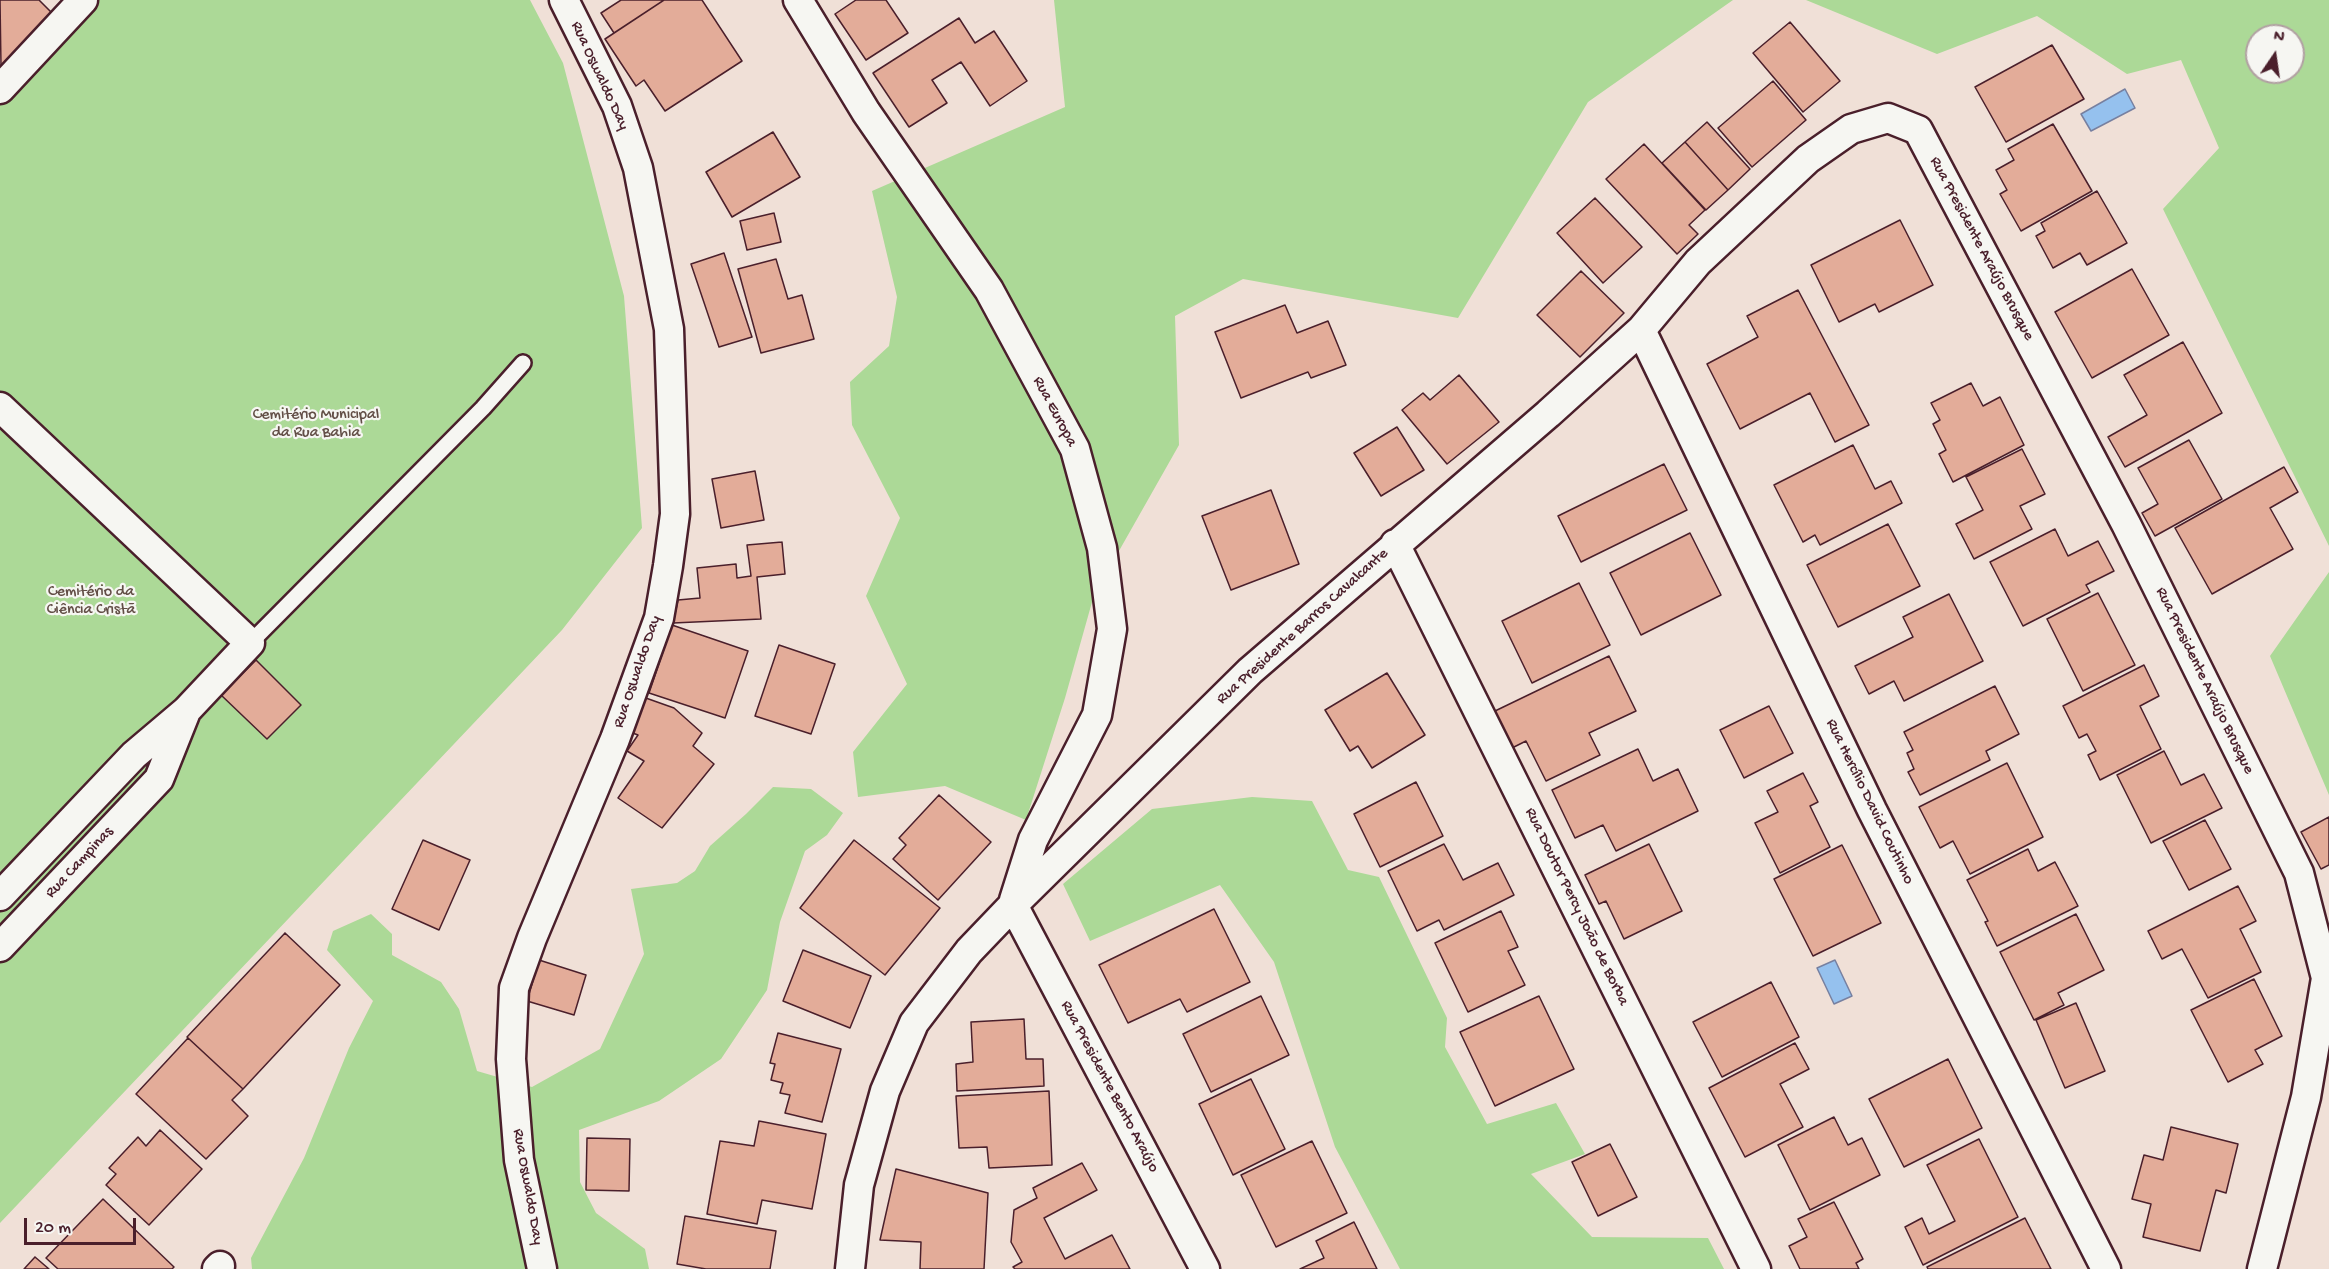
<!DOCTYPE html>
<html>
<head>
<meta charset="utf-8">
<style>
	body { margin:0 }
	#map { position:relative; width:2329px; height:1269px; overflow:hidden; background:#f0e0d7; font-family:"Gochi Hand",sans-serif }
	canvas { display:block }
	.north { position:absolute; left:2245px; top:24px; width:60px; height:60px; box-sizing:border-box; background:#f6f6f2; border:2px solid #b1a0a2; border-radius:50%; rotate:13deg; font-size:16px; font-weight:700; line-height:24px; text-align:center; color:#4a1f2b }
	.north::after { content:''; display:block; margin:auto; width:21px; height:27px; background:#4a1f2b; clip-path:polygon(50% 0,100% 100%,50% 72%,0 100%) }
	.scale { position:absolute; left:24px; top:1218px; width:112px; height:27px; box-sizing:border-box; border:3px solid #4a1f2b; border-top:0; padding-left:8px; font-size:18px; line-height:21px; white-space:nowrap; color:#4a1f2b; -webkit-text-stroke:4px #f6f6f2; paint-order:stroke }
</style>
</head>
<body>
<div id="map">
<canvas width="2329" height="1269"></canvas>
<div class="north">N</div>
<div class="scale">20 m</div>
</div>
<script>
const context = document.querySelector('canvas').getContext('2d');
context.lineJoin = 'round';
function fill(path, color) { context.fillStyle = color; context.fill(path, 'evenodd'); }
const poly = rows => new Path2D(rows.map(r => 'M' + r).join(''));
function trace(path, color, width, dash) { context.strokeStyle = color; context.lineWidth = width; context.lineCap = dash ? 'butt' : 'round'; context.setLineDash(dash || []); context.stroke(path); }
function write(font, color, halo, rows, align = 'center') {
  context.font = font + ' "Gochi Hand",sans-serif'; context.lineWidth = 4.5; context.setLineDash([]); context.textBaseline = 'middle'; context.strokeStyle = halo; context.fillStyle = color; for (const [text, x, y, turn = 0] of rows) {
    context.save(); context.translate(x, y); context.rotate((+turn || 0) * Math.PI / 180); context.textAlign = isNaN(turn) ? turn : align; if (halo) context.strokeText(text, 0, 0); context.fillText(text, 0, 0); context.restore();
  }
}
const green = poly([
	[69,0,530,0,563,63,624,296,642,528,562,630,0,1223,0,75],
	[1054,0,1733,0,1588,102,1458,318,1243,279,1175,316,1179,445,1094,595,1065,698,1026,820,945,786,858,797,853,752,907,684,866,596,900,518,852,425,850,382,889,346,897,297,872,191,1065,107],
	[1806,0,2329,0,2329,546,2163,209,2219,148,2181,60,2127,74,2037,16,1937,54],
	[2257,36,2293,36,2293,72,2257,72],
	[2329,572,2329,795,2270,656],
	[773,787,811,789,843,813,827,835,805,851,780,922,767,990,721,1059,659,1101,579,1130,580,1182,596,1213,645,1249,649,1269,252,1269,251,1258,304,1158,349,1048,373,1001,327,950,333,931,371,914,392,934,392,955,441,982,459,1009,477,1071,532,1087,600,1049,644,954,631,889,677,883,695,871,710,846,746,814],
	[1252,797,1312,801,1348,870,1379,877,1447,1018,1445,1047,1487,1124,1556,1103,1585,1154,1531,1174,1592,1237,1708,1238,1724,1269,1400,1269,1335,1147,1274,962,1220,885,1090,941,1063,884,1152,809]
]);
const water = poly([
	[2125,89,2135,108,2091,131,2081,114,2125,89],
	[1835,960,1852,996,1834,1004,1817,968,1835,960]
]);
const building = poly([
	[0,0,39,0,53,14,1,66,0,0],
	[621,0,664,0,614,33,601,13,621,0],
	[664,0,702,0,742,61,665,111,644,80,636,86,605,39,664,0],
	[856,0,886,0,908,33,866,60,835,14,856,0],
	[959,18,975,43,994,31,1027,81,990,106,961,62,932,80,947,103,909,127,873,73,959,18],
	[1790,22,1840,81,1803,112,1753,53,1790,22],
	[2052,45,2084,99,2006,142,1975,87,2052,45],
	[1773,81,1806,120,1752,167,1718,128,1773,81],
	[1707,122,1750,169,1728,190,1685,142,1707,122],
	[2053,124,2092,191,2021,231,2000,194,2007,190,1996,170,2014,160,2008,149,2053,124],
	[773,132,800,177,732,217,706,172,773,132],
	[1685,142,1728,190,1706,210,1662,163,1685,142],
	[1644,144,1705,210,1689,225,1698,234,1677,254,1606,179,1644,144],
	[2097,191,2127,243,2087,265,2080,253,2053,268,2036,236,2045,231,2041,223,2097,191],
	[1595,198,1642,247,1603,283,1557,233,1595,198],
	[774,213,781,242,747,250,740,221,774,213],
	[1900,220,1933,285,1879,312,1875,304,1839,322,1811,265,1900,220],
	[724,253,752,337,719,347,691,264,724,253],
	[776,259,788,299,802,295,814,339,761,353,738,269,776,259],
	[2132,269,2169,335,2092,378,2055,312,2132,269],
	[1581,271,1624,313,1580,357,1537,315,1581,271],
	[1798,290,1869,425,1835,442,1810,393,1740,429,1707,364,1758,337,1747,316,1798,290],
	[1285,305,1297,333,1328,321,1346,365,1311,378,1308,372,1241,398,1215,332,1285,305],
	[2183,342,2222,413,2125,467,2108,437,2147,415,2124,375,2183,342],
	[1459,375,1499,422,1447,464,1402,410,1423,393,1430,400,1459,375],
	[1971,383,1983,406,2000,397,2024,445,1953,482,1939,454,1946,450,1933,424,1940,420,1931,403,1971,383],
	[1397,427,1424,470,1381,496,1354,453,1397,427],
	[2189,440,2222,499,2155,536,2142,513,2158,504,2138,468,2189,440],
	[1853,445,1875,489,1891,481,1902,503,1820,545,1815,535,1803,542,1774,485,1853,445],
	[2022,449,2045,494,2020,506,2032,529,1974,559,1956,524,1983,510,1966,477,2022,449],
	[1664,464,1687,510,1581,562,1558,516,1664,464],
	[2284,467,2298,492,2270,508,2293,549,2212,594,2175,528,2284,467],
	[755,471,764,520,721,528,712,479,755,471],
	[1271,490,1299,564,1231,590,1202,516,1271,490],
	[1888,524,1920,586,1838,627,1807,565,1888,524],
	[2055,529,2068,556,2098,541,2114,571,2086,585,2090,592,2023,626,1990,562,2055,529],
	[1690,533,1721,595,1641,635,1610,573,1690,533],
	[782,542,785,574,757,577,761,619,673,623,678,600,700,598,697,568,736,564,737,578,751,576,747,545,782,542],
	[1579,583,1610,645,1532,683,1502,621,1579,583],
	[2098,593,2135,665,2083,691,2047,619,2098,593],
	[1949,594,1983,661,1904,701,1894,681,1869,694,1855,666,1913,637,1903,617,1949,594],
	[672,625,748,651,725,718,649,693,672,625],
	[779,645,835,664,811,734,755,716,779,645],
	[1609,656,1636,711,1589,733,1600,755,1546,781,1526,741,1512,748,1495,711,1609,656],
	[256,660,301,705,267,739,221,695,256,660],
	[2144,665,2159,696,2140,706,2161,749,2100,780,2088,755,2096,751,2087,734,2079,738,2063,706,2144,665],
	[1387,673,1425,735,1372,768,1358,746,1350,751,1325,710,1387,673],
	[1995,686,2019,734,1986,751,1990,760,1920,795,1908,772,1914,769,1907,753,1913,750,1904,732,1995,686],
	[643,697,674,708,702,733,693,746,714,764,662,828,618,798,644,761,627,751,638,735,630,732,643,697],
	[1769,706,1793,753,1744,778,1720,730,1769,706],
	[1638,749,1653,781,1678,769,1698,811,1616,851,1603,825,1575,838,1552,790,1638,749],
	[2164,751,2181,785,2204,774,2222,808,2151,843,2117,775,2164,751],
	[2007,763,2043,837,1970,874,1953,841,1940,848,1919,807,2007,763],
	[1803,773,1818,802,1810,806,1830,847,1780,873,1755,823,1778,812,1767,791,1803,773],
	[1416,782,1443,836,1380,867,1354,814,1416,782],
	[939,795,991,842,938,900,893,859,906,845,899,838,939,795],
	[2329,817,2329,865,2321,869,2301,832,2329,817],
	[2205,820,2231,869,2189,890,2163,841,2205,820],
	[423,840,470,860,439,930,392,909,423,840],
	[854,840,940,908,885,975,800,908,854,840],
	[1444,844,1463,880,1498,863,1514,895,1444,930,1439,920,1417,931,1388,871,1444,844],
	[1649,844,1682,911,1624,939,1606,901,1599,904,1585,875,1649,844],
	[1842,845,1881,923,1813,956,1774,879,1842,845],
	[2028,849,2038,871,2055,862,2078,906,1997,946,1985,922,1988,921,1967,880,2028,849],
	[2238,886,2256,921,2240,929,2261,972,2208,998,2182,949,2162,959,2148,931,2238,886],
	[1214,909,1250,982,1187,1012,1180,999,1128,1023,1099,965,1214,909],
	[1501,911,1518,947,1508,951,1525,985,1468,1012,1435,943,1501,911],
	[2076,914,2104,970,2058,993,2064,1005,2034,1020,2000,952,2076,914],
	[285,933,340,985,243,1089,187,1037,285,933],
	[803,950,871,976,850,1028,783,1001,803,950],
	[539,960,586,975,574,1015,527,1001,539,960],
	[2254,979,2282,1036,2255,1050,2263,1064,2228,1082,2191,1010,2254,979],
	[1771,982,1799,1037,1722,1077,1693,1022,1771,982],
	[1261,996,1289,1055,1211,1092,1183,1034,1261,996],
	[1539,996,1574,1069,1495,1106,1460,1032,1539,996],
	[2076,1003,2105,1071,2065,1088,2036,1020,2076,1003],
	[1024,1019,1026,1059,1043,1059,1044,1086,957,1091,956,1064,973,1062,971,1022,1024,1019],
	[778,1033,841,1049,822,1122,785,1113,790,1095,780,1093,783,1083,771,1080,775,1064,770,1063,778,1033],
	[188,1038,243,1089,232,1100,248,1116,206,1159,136,1094,188,1038],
	[1795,1043,1809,1069,1780,1084,1803,1127,1745,1157,1709,1088,1795,1043],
	[1948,1059,1982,1128,1904,1167,1869,1099,1948,1059],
	[1251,1079,1285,1149,1233,1175,1199,1104,1251,1079],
	[1049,1091,1052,1165,989,1168,987,1147,959,1148,956,1096,1049,1091],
	[1834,1117,1848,1145,1862,1138,1880,1175,1810,1210,1778,1145,1834,1117],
	[759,1121,826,1134,812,1209,762,1200,757,1224,707,1214,720,1141,754,1146,759,1121],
	[2171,1127,2238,1144,2226,1193,2216,1190,2200,1251,2143,1237,2151,1204,2132,1199,2144,1155,2163,1160,2171,1127],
	[160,1130,202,1169,149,1225,106,1185,116,1174,109,1168,138,1137,146,1146,160,1130],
	[587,1138,630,1139,629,1191,586,1190,587,1138],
	[1979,1139,2018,1217,1923,1265,1905,1227,1922,1218,1929,1234,1955,1221,1927,1165,1979,1139],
	[1312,1141,1347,1213,1276,1247,1241,1175,1312,1141],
	[1610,1144,1637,1197,1598,1216,1572,1162,1610,1144],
	[1082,1163,1097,1190,1044,1218,1065,1259,1112,1235,1130,1269,1015,1269,1013,1267,1022,1262,1011,1242,1014,1210,1037,1198,1033,1188,1082,1163],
	[896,1169,988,1193,984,1269,920,1269,921,1242,880,1240,896,1169],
	[103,1199,174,1267,172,1269,58,1269,46,1258,103,1199],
	[1834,1202,1863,1259,1856,1263,1859,1269,1800,1269,1789,1246,1807,1237,1798,1219,1834,1202],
	[685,1216,776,1231,770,1269,706,1269,677,1264,685,1216],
	[2025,1218,2051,1269,1928,1269,1927,1267,2025,1218],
	[1354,1222,1377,1269,1300,1269,1324,1258,1316,1241,1354,1222],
	[35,1257,49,1269,24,1269,35,1257]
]);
const lane = poly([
	[250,643,483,408,523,363]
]);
const street = poly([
	[798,0,866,112,989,290,1075,449,1102,548,1112,629,1097,715,1033,840,1014,900],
	[0,89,83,0],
	[1641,330,1872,810,2106,1269],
	[0,407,250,643,186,711,134,755,0,896],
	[1395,544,1756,1269],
	[1013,905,1205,1269],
	[0,947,159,779,185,714],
	[217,1269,220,1266],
	[542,1269,519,1160,511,1059,514,988,532,938,615,739,659,618,668,566,675,514,669,329,638,168,617,106,564,0],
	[850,1269,859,1185,885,1091,914,1023,969,951,1013,905,1250,671,1548,414,1641,330,1698,262,1808,159,1851,129,1888,118,1918,130,2126,524,2299,873,2326,978,2306,1097,2262,1269]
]);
const streetNames = [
	["Rua Oswaldo Day",599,76,65],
	["Rua Presidente Araújo Brusque",1981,249,62],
	["Rua Europa",1054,412,62],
	["Rua Presidente Barros Cavalcante",1303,627,-42],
	["Rua Oswaldo Day",638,672,-71],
	["Rua Presidente Araújo Brusque",2204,681,64],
	["Rua Hercílio David Coutinho",1869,802,64],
	["Rua Campinas",80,863,-47],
	["Rua Doutor Percy João de Borba",1576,907,64],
	["Rua Presidente Bento Araújo",1109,1087,62],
	["Rua Oswaldo Day",527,1187,80]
];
const parkNames = [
	["Cemitério Municipal",316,416],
	["da Rua Bahia",316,434],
	["Cemitério da",91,593],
	["Ciência Cristã",91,611]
];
fill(green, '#acd997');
fill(water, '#95c1ee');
trace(water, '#7780a0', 1.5);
fill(building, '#e3ac99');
trace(building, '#4a1f2b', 1.5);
trace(lane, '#4a1f2b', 20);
trace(street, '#4a1f2b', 33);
trace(lane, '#f6f6f2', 15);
trace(street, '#f6f6f2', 28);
write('16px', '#4a1f2b', '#f6f6f2', streetNames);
write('16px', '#624e46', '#f6f6f2', parkNames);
</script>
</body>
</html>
